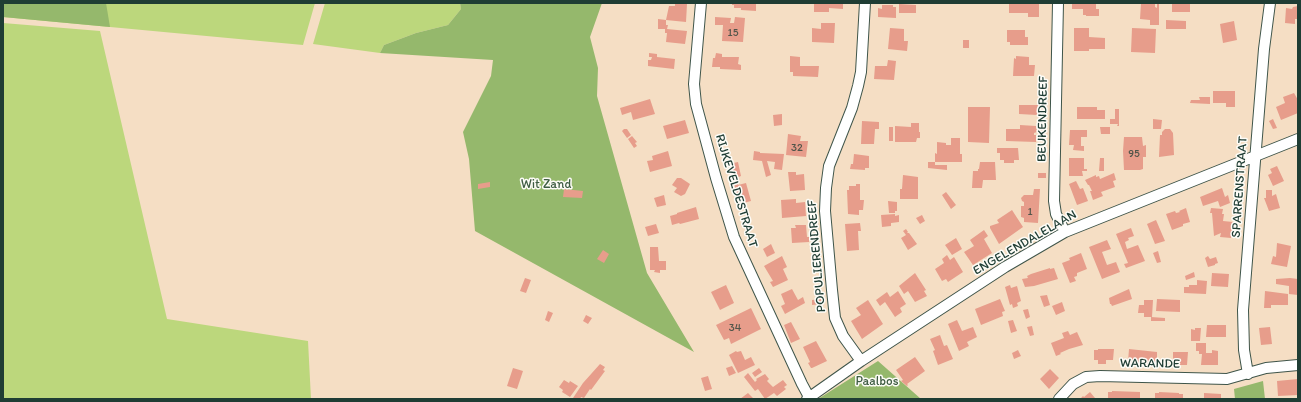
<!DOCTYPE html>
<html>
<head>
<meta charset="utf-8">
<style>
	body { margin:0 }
	#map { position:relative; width:1301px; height:402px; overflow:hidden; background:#f5dec4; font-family:Itim,sans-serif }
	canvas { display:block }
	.frame { position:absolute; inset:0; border:4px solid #1f3d34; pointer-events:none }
</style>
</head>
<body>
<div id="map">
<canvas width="1301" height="402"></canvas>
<div class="frame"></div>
</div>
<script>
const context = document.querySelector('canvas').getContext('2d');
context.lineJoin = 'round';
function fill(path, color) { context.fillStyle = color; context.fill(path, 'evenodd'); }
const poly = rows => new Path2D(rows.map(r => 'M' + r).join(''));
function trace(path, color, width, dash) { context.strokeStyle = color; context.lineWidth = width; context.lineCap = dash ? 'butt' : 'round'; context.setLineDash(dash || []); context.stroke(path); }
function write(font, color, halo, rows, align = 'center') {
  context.font = font + ' Itim,sans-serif'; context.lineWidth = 3; context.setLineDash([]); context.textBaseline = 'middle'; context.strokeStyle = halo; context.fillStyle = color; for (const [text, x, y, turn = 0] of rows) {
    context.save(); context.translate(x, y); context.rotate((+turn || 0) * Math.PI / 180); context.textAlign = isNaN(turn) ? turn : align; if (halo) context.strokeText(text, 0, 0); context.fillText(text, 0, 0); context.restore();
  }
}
const green = poly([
	[3,3,315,3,303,45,3,17],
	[325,3,460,3,461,9,448,25,416,33,384,45,380,53,313,44],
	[3,23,100,31,167,319,308,341,311,399,3,399]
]);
const forest = poly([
	[3,3,106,3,110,27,3,17],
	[460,3,602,3,590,37,598,68,597,96,647,273,694,352,475,231,469,159,463,132,491,76,493,60,380,53,384,45,416,33,448,25,461,9],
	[878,361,921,399,818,399],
	[1263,381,1265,399,1235,399,1234,389]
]);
const building = poly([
	[675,3,687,4,686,22,666,20,666,25,668,25,667,29,687,31,685,44,666,42,667,33,665,33,665,29,658,29,658,19,666,20,669,6,675,6],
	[732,3,756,4,756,11,741,10,741,8,734,8,734,5,732,5],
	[814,3,843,3,843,9,829,8,829,12,814,12],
	[1029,3,1037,3,1039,4,1039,17,1028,17,1028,13,1009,13,1009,4],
	[1072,3,1096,3,1096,9,1099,9,1099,16,1086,16,1086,15,1083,15,1083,9,1072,9],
	[1141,3,1155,3,1155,7,1157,8,1157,4,1159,4,1159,25,1150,25,1150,20,1140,19],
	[1172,3,1190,3,1190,12,1172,12],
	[899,4,916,5,916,13,899,13],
	[882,5,893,5,893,7,896,7,896,18,878,17,878,8,882,9],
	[1298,6,1298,19,1295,19,1295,24,1285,23,1286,8,1292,9,1293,7],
	[715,17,731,18,730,23,734,23,735,17,745,18,743,42,722,41,723,25,715,25],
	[1166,20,1186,21,1186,29,1166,29],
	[1234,21,1237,40,1223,43,1220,24],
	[821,23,835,23,834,43,812,42,812,28,821,29],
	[890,28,904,29,904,41,908,41,907,51,888,49],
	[1074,28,1089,28,1089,37,1105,38,1105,49,1089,49,1089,51,1074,51],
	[1132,28,1156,29,1155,53,1131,52],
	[1007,30,1025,30,1025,37,1028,37,1028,45,1010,45,1010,42,1007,42],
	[963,40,969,40,969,48,963,48],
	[649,53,657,54,657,57,675,59,674,69,648,66,648,60,651,60,652,57,649,57],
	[716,53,722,54,722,57,739,57,738,64,741,65,741,70,720,69,720,67,712,67,713,58,715,58],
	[790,56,800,57,800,66,819,66,818,77,793,76,793,72,790,72],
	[1016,56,1029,57,1029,65,1035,65,1034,76,1013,76,1014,58,1016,59],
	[888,60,896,61,894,80,874,79,875,66,887,66],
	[1213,91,1235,91,1235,107,1226,107,1226,103,1213,103],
	[1294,93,1298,100,1298,113,1281,120,1276,107,1285,103,1283,97],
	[1199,97,1210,97,1210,104,1190,103,1191,100,1200,100],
	[650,99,655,114,633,120,631,112,622,115,620,108],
	[1019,105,1038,105,1037,115,1019,114],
	[968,107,990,107,989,143,968,142],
	[1077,107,1097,107,1097,110,1105,110,1105,119,1077,119],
	[1115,109,1119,109,1119,126,1117,126,1118,124,1110,124,1110,119,1115,119],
	[782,114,782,125,774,126,773,115],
	[1153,119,1162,120,1161,129,1153,129],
	[1273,119,1277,128,1273,129,1269,121],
	[685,120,689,133,667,139,663,126],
	[862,121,879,122,879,129,875,129,874,144,861,144],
	[911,123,919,123,919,132,920,132,920,138,917,138,916,142,895,142,895,126,911,127],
	[1020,125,1036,126,1037,132,1034,133,1034,135,1036,135,1036,142,1006,141,1006,129,1020,129],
	[889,127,893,127,893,141,889,141],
	[1100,127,1110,127,1110,134,1101,134],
	[624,129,627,129,631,135,627,138,622,131],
	[1165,129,1170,129,1173,133,1174,155,1159,157,1160,135,1162,135,1162,132],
	[1070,130,1087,130,1087,137,1081,137,1081,146,1084,146,1084,151,1073,150,1074,145,1069,145],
	[788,134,801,136,800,141,808,141,806,157,786,155],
	[632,136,637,142,635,143,637,146,634,148,628,139],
	[1124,137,1142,137,1143,146,1146,145,1146,157,1143,157,1143,169,1140,170,1124,170,1123,151],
	[951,138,960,138,960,154,962,154,962,162,935,162,935,153,937,154,937,142,946,143,946,145,951,145],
	[997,148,1018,148,1019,160,1014,160,1014,163,1004,163,1004,160,1000,160,1000,153,997,153],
	[668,151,672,166,650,172,647,161,653,160,652,156],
	[754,151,760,152,760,153,784,154,782,170,774,169,775,162,767,161,771,175,766,177,762,161,753,160],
	[854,154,869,156,869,168,865,168,865,170,850,169,851,164,853,164],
	[1069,158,1084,158,1084,169,1087,169,1087,171,1082,171,1083,176,1069,176],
	[1100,158,1104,158,1104,171,1099,171],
	[738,162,741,176,736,178,738,185,746,183,751,201,739,204,729,164],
	[928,162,935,162,935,165,947,165,947,170,928,168],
	[980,162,995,162,996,180,983,180,982,188,972,188,973,171,978,171,978,169,979,169],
	[1277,166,1284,181,1273,186,1268,175,1272,173,1270,169],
	[788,172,796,172,796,175,804,174,805,190,790,191],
	[1038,173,1046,173,1046,178,1038,178],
	[1114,173,1116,180,1113,181,1115,187,1101,192,1103,196,1093,200,1090,191,1092,191,1089,185,1088,185,1085,180,1096,175,1096,177,1099,176,1100,179],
	[903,175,918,177,918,199,900,199,900,189,902,189],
	[677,178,681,178,690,184,685,194,681,196,674,192,677,188,672,185],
	[1076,181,1080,189,1083,188,1088,201,1077,205,1069,184],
	[490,182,490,187,478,189,478,184],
	[856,184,860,184,860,200,864,200,863,210,859,210,859,215,848,214,847,190,849,190,849,186,856,186],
	[1222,188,1225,197,1228,195,1230,203,1220,207,1218,201,1203,206,1200,197],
	[564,189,583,191,582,198,563,197],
	[1034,189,1040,189,1038,223,1024,222,1024,218,1021,217,1021,206,1024,206,1024,202,1022,201,1021,198,1024,195,1033,195],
	[1266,190,1272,190,1272,196,1276,194,1280,208,1269,211,1264,198,1266,198],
	[946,192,956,205,951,209,942,195],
	[664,195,666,205,657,207,654,198],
	[796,199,796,203,805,202,806,216,782,218,781,200],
	[888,201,897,202,897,211,895,211,895,213,889,213],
	[696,207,699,219,680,224,679,223,672,225,670,216,677,214,677,213],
	[1186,208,1190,222,1183,224,1183,226,1172,230,1166,214,1175,211,1176,213,1180,212,1179,211],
	[1211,208,1223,209,1222,214,1224,214,1223,221,1233,222,1231,238,1220,237,1221,233,1214,236,1212,213,1210,213],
	[1012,210,1023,227,999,244,990,228,990,226,999,223,997,220],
	[895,214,895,216,899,215,899,222,891,223,891,226,882,227,881,215],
	[922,215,925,221,920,224,916,218],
	[1156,220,1165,241,1155,244,1147,224],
	[860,223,861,231,858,231,859,250,847,251,845,224],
	[656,224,659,233,648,236,645,227],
	[795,225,806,225,807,237,809,237,809,242,792,243,791,228,796,228],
	[1131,228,1134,236,1128,238,1129,240,1125,242,1127,249,1138,245,1145,261,1126,268,1124,264,1128,263,1116,234],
	[906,229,908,232,907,233,909,233,917,244,908,250,901,238,906,235,903,231],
	[984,230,988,236,984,239,992,253,973,265,964,252,974,246,970,240],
	[956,238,962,249,952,255,945,245],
	[1107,240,1111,249,1102,252,1107,265,1116,262,1120,272,1102,279,1089,247],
	[1277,243,1291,246,1287,267,1271,264,1273,256,1276,257],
	[771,244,775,253,767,257,763,249],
	[650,247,658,247,659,261,666,261,666,270,660,270,660,273,654,272,655,270,650,270],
	[603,250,609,254,604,263,597,259],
	[1158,251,1161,262,1157,263,1153,253],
	[1081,253,1087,269,1077,273,1077,276,1074,277,1076,281,1070,283,1062,263,1070,260,1069,258],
	[947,255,950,260,954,257,963,272,948,282,946,279,942,281,935,269,944,263,942,259],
	[782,256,787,267,783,269,788,280,773,287,770,282,773,281,764,266],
	[1208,256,1210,259,1216,257,1218,263,1215,264,1215,265,1208,267,1205,258],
	[1050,268,1050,269,1054,268,1058,279,1034,286,1025,287,1022,279,1028,278,1027,276,1031,274],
	[1194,272,1195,277,1186,280,1185,276],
	[915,273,926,290,924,291,927,296,915,302,908,291,904,294,899,286],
	[1212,273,1229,274,1228,287,1211,286],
	[525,278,531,280,526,293,520,291],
	[1290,278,1298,279,1298,295,1289,294,1289,286,1276,284,1276,279],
	[1197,280,1207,281,1206,294,1184,293,1184,287,1189,287,1189,285,1197,285],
	[726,285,734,303,720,310,711,292],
	[1010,285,1011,288,1017,286,1021,301,1017,303,1018,306,1013,308,1012,304,1010,305,1005,287],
	[792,289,798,300,803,297,805,303,785,314,781,306,785,304,781,294],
	[1129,289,1132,299,1112,306,1111,304,1110,304,1109,298],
	[898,291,906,304,900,308,902,312,895,317,885,302,880,306,876,300,887,292,890,297],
	[1265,291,1288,294,1288,305,1271,305,1271,308,1264,308],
	[1047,295,1050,305,1044,307,1040,296],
	[821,299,822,304,812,305,812,300],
	[1000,299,1005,311,1002,312,1003,316,981,325,975,309],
	[1157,299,1180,300,1180,312,1156,311],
	[868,300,883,324,862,339,851,321,861,315,856,308],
	[1144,300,1153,300,1152,317,1144,317,1144,313,1138,313,1139,305,1144,305],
	[1062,302,1065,311,1056,315,1052,306],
	[751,308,761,329,731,344,729,338,724,340,716,325],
	[1028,309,1030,317,1026,319,1023,310],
	[548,311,553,313,549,322,545,320],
	[586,315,592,318,588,324,583,321],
	[1151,317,1165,318,1165,321,1151,321],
	[957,320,962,331,973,327,977,337,967,342,969,346,959,351,948,324],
	[1013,320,1017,331,1011,333,1008,321],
	[791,322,800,339,791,343,784,325],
	[1207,325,1226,325,1226,337,1206,337],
	[1032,326,1034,335,1030,336,1027,327],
	[1270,327,1272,344,1261,345,1259,328],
	[1195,328,1201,328,1200,341,1191,341,1191,329,1195,330],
	[1068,331,1070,335,1077,332,1083,345,1069,349,1060,353,1061,354,1056,356,1051,343,1064,338,1062,333],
	[940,335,944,346,947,345,953,359,938,365,933,351,935,350,930,339],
	[816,341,827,361,812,368,811,368,808,363,810,362,803,347],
	[1196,343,1206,343,1206,353,1212,353,1212,350,1218,351,1218,365,1201,365,1202,354,1199,354,1199,351,1196,351],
	[1098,349,1114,349,1113,360,1106,360,1106,364,1098,364,1098,360,1094,360,1094,350,1098,350],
	[1129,349,1157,352,1157,363,1142,364,1128,362],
	[1018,350,1021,356,1014,359,1012,353],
	[736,351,737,352,741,351,745,360,751,357,755,365,738,373,729,355],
	[1173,352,1188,352,1187,365,1178,365,1178,366,1173,366],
	[915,357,925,371,907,384,908,385,907,386,901,381,903,380,896,370],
	[600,364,605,367,603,370,605,371,591,390,590,389,584,398,581,397,580,399,573,398,583,383],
	[732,366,736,373,729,376,726,368],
	[513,368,523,371,517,389,507,386],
	[759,368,762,372,755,377,752,373],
	[1050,369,1059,378,1049,389,1040,379],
	[748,373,755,382,757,380,756,379,765,374,769,379,767,381,773,387,783,380,787,385,784,387,786,389,777,396,774,393,765,399,758,389,755,391,744,377],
	[708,376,712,389,705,391,701,378],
	[1298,379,1298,395,1278,396,1277,381],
	[564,380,569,383,570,381,578,386,570,397,562,392,563,390,559,387],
	[1112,391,1140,392,1140,399,1108,399,1108,392,1112,392],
	[1090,392,1095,398,1094,399,1080,399,1083,396,1084,397],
	[1159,392,1179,393,1179,394,1183,394,1183,399,1155,399,1155,393,1159,393],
	[748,393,754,399,740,399],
	[1204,393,1221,394,1221,399,1204,399]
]);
const minor = poly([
	[701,3,694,84,696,104,716,178,734,237,802,384,809,397],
	[1058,3,1054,201,1056,214,1065,232],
	[861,361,843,336,835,318,832,290,825,211,826,188,829,166,852,108,858,86,861,72,865,3],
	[1248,374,1244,350,1243,310,1264,49,1270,3],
	[807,399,861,361,1005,267,1065,232,1298,139],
	[1059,399,1073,384,1086,377,1100,376,1227,379,1266,368,1298,365]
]);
const numberNames = [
	["15",733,33],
	["32",797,148],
	["95",1134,154],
	["1",1030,212],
	["34",735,328]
];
const streetNames = [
	["BEUKENDREEF",1043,119,-89],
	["SPARRENSTRAAT",1240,187,-86],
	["RIJKEVELDESTRAAT",736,191,73],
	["ENGELENDALELAAN",1025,243,-30],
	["POPULIERENDREEF",817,256,-95],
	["WARANDE",1150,364,1]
];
const parkNames = [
	["Wit Zand",546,185],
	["Paalbos",877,382]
];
fill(green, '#bcd77c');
fill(forest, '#95b86c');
fill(building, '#e79d8b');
trace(minor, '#3f554a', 12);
trace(minor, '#fff', 10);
write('11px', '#51554a', null, numberNames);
write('13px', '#1f3d34', '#fdfcf7', streetNames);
write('13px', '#3e5c42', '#fdfcf7', parkNames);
</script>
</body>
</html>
